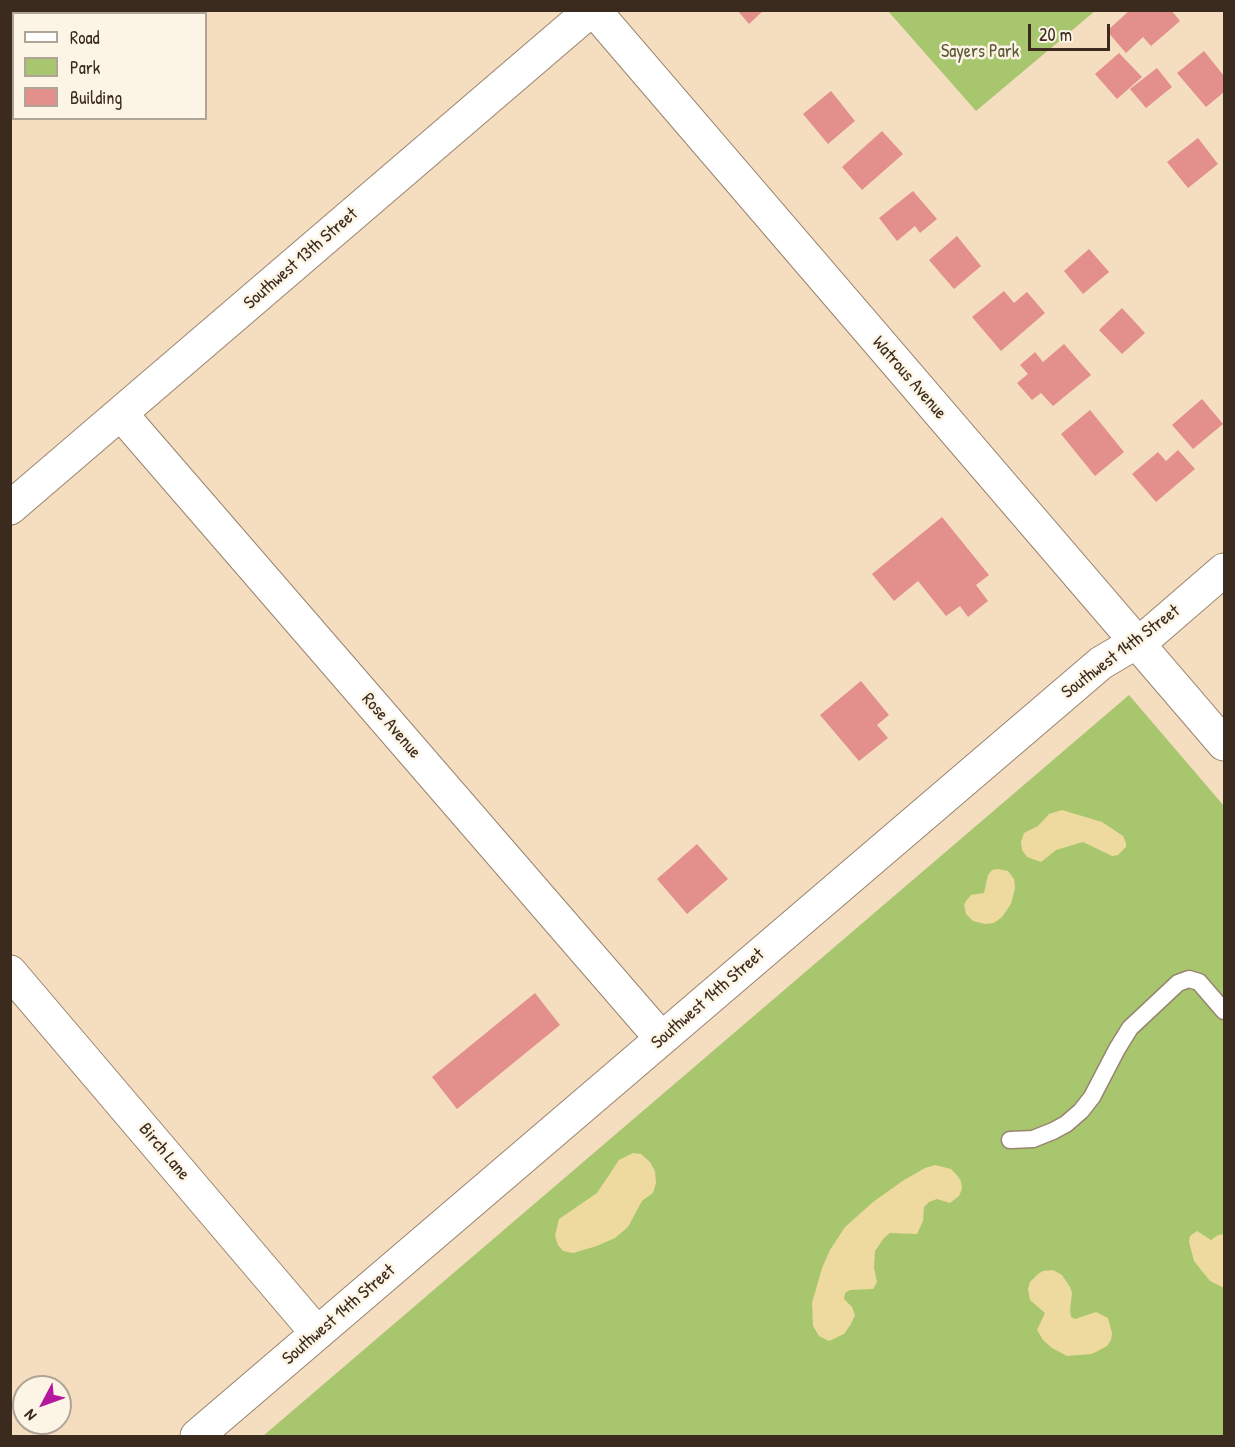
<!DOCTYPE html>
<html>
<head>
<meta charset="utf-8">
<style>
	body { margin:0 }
	#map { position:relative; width:1235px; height:1447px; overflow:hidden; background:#f5ddc0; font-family:"Patrick Hand",sans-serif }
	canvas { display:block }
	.frame { position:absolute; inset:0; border:12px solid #3b2a1e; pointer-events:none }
	.legend { position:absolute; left:12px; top:12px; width:195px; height:108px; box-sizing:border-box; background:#fcf5e5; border:2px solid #afa495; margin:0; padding:8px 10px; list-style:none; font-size:18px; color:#3b2a1e }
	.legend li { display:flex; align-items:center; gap:12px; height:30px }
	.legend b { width:30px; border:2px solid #afa495 }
	.north { position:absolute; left:12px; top:1375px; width:60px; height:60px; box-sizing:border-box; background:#fcf5e5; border:2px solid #afa495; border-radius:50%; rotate:229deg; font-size:16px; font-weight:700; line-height:24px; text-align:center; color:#3b2a1e }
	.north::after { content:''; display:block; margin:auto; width:21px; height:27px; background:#b5179e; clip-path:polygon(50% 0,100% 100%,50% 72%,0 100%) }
	.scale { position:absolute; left:1028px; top:24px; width:82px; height:27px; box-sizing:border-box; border:3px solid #3b2a1e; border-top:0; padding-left:8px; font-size:18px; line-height:21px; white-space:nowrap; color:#3b2a1e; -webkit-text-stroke:4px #fcf5e5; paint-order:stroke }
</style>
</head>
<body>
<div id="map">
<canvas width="1235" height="1447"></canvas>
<div class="frame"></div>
<ul class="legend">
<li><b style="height:8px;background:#fff"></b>Road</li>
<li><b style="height:16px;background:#a7c66e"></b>Park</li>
<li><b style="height:16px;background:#e38f8c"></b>Building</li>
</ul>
<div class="north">N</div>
<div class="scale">20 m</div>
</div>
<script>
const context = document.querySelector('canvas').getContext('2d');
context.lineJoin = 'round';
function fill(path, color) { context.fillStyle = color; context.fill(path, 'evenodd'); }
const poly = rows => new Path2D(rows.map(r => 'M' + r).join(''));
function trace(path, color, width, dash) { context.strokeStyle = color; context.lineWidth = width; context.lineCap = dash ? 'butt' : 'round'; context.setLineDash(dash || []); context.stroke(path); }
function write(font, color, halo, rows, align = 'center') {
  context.font = font + ' "Patrick Hand",sans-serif'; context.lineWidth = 5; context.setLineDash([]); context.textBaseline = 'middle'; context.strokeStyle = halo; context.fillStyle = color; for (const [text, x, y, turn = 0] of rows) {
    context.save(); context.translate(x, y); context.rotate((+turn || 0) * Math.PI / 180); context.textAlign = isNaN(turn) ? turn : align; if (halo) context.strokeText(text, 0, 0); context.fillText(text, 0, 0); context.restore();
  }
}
const green = poly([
	[888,11,1095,11,976,111],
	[1129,695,1224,806,1224,1436,263,1436]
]);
const sand = poly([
	[1062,810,1102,822,1123,836,1126,843,1126,847,1118,855,1112,856,1083,842,1056,850,1041,862,1027,857,1022,850,1021,842,1024,833,1038,826,1049,814],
	[998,869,1008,871,1014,879,1015,888,1011,904,1002,917,994,923,985,924,973,921,966,914,964,905,966,901,971,895,984,893,988,875,992,870],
	[633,1153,641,1154,650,1162,655,1171,656,1183,653,1193,642,1201,628,1227,615,1238,597,1246,573,1253,563,1251,558,1245,555,1236,559,1219,597,1193,619,1160],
	[935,1165,951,1169,956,1174,961,1181,962,1189,959,1196,950,1203,937,1199,929,1202,924,1207,923,1221,917,1234,890,1233,884,1238,875,1251,874,1268,877,1282,873,1289,850,1290,845,1293,844,1299,852,1307,855,1315,851,1324,844,1334,829,1341,819,1336,813,1326,812,1303,822,1268,830,1250,845,1227,873,1202,904,1180,925,1168],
	[1197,1231,1211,1240,1218,1235,1224,1234,1224,1288,1210,1281,1194,1261,1189,1242,1190,1236],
	[1053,1270,1062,1275,1070,1287,1072,1293,1070,1310,1071,1317,1075,1319,1096,1312,1108,1318,1112,1333,1111,1340,1107,1346,1092,1354,1067,1356,1052,1348,1043,1340,1037,1330,1045,1313,1030,1300,1028,1289,1030,1282,1038,1274,1043,1271]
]);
const building = poly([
	[737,10,764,10,749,24],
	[1130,10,1171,10,1180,21,1151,46,1143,37,1126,53,1107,31],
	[1204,51,1224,76,1224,92,1206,107,1177,73],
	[1119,53,1142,77,1117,99,1095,74],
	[1157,68,1172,87,1146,108,1130,89],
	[831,91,855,121,828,144,803,114],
	[882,131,903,154,862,190,842,167],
	[1198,138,1218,164,1188,188,1167,162],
	[913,191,937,219,920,233,915,226,897,241,879,218],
	[957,236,981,266,954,289,929,260],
	[1089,249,1109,272,1083,294,1064,271],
	[1004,291,1014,303,1027,292,1045,313,1001,351,972,317],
	[1122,308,1145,333,1122,354,1099,330],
	[1064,344,1091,375,1053,406,1041,393,1032,400,1017,383,1028,374,1020,365,1035,352,1043,362],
	[1202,399,1223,424,1193,449,1172,425],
	[1090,410,1124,452,1095,476,1061,434],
	[1178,450,1195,469,1156,502,1132,474,1158,452,1166,461],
	[942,517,989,575,976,585,988,601,968,617,960,606,946,616,918,581,894,601,872,574],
	[861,681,889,715,877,725,888,738,859,761,820,715],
	[697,844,728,879,687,914,657,879],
	[535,993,560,1025,457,1109,432,1077]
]);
const service = poly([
	[1010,1140,1033,1139,1053,1131,1066,1124,1081,1111,1092,1097,1117,1049,1130,1028,1178,983,1189,979,1199,982,1224,1011]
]);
const minor = poly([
	[121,414,661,1038],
	[10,508,591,10],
	[10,972,317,1333]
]);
const tertiary = poly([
	[594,10,1224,744],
	[197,1436,1101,663,1150,634,1224,570]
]);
const parkNames = [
	["Sayers Park",980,52]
];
const streetNames = [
	["Southwest 13th Street",301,259,-41],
	["Watrous Avenue",909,378,49],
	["Southwest 14th Street",1121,652,-37],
	["Rose Avenue",391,726,49],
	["Southwest 14th Street",708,999,-41],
	["Birch Lane",164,1152,50],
	["Southwest 14th Street",339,1315,-41]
];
fill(green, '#a7c66e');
fill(sand, '#eeda9e');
fill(building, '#e38f8c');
trace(service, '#98846f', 19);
trace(minor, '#98846f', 35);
trace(tertiary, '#98846f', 35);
trace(service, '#fff', 16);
trace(minor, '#fff', 33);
trace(tertiary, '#fff', 33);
write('18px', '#5b5936', '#fcf5e5', parkNames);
write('18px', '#3b2a1e', '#fcf5e5', streetNames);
</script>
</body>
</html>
